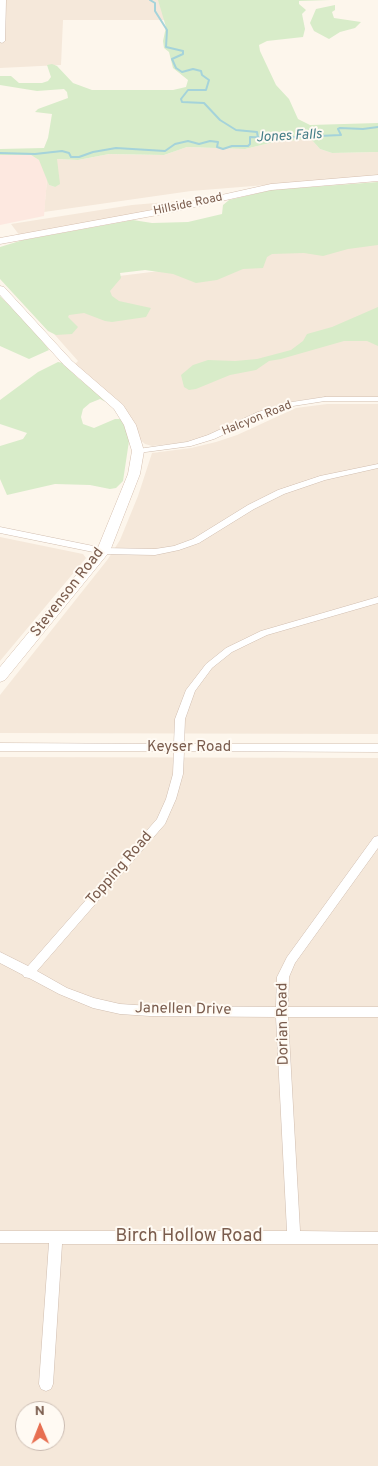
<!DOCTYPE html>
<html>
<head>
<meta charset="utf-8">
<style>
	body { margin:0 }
	#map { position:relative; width:378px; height:1466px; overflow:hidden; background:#fdf6ec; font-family:Overpass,sans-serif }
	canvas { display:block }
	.north { position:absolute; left:15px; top:1401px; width:50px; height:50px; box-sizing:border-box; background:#fffaf3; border:1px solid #cabbb1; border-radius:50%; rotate:359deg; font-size:14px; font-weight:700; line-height:20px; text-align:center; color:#7a5c4d }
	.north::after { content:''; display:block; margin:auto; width:18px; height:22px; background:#e76f51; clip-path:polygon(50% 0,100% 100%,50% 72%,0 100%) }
</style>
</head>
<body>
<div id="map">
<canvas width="378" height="1466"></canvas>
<div class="north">N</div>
</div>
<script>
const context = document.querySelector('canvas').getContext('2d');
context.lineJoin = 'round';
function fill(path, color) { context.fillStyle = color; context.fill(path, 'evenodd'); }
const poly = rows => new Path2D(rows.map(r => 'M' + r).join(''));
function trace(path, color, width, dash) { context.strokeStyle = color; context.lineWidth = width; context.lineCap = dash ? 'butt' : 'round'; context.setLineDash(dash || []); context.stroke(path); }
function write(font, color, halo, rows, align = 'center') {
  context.font = font + ' Overpass,sans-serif'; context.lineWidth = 4; context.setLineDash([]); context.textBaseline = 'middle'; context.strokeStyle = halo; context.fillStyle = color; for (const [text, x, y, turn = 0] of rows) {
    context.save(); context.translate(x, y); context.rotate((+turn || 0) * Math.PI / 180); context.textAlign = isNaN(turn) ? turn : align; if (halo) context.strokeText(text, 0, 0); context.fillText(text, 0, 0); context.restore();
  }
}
const residential = poly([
	[0,0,183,0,186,20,63,20,61,65,0,68],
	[311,139,320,149,332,153,378,152,378,176,191,191,44,212,47,179,49,185,55,187,56,159,78,160,109,154,164,155,187,147,245,149,274,142],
	[214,198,20,236,11,224,132,205],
	[378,240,378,397,324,397,288,402,209,435,187,442,152,446,145,444,139,439,134,424,123,405,75,364,78,361,39,317,46,285,192,267,227,252],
	[327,404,378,404,378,734,0,733,0,695,108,559,120,540,138,496,152,453,191,448,216,442,237,435,296,408],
	[0,537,83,554,86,558,0,661],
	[0,757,378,758,378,1466,0,1466],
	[25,1411,55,1411,55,1441,25,1441]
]);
const commercial = poly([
	[0,155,31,155,41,161,47,179,44,216,0,225]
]);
const green = poly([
	[158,0,330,0,299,1,299,4,306,10,302,14,305,29,303,37,267,41,259,45,260,51,276,85,289,99,298,119,310,125,378,123,378,152,332,153,320,149,311,139,274,142,245,149,187,147,164,155,109,154,78,160,57,159,60,184,55,187,49,185,39,160,31,155,0,155,0,149,44,148,48,138,52,114,35,112,38,109,68,98,67,92,64,89,37,91,0,85,0,76,11,76,19,83,42,83,48,81,51,77,47,65,52,64,57,66,73,83,92,90,173,90,186,87,188,80,173,68,169,52,164,48,163,41,166,27],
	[335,5,335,10,332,12,334,18,361,22,355,28,340,32,329,39,314,31,310,23,316,9],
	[378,182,378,245,348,249,323,256,304,253,272,254,267,257,263,268,243,269,217,280,196,283,173,274,145,270,120,273,121,278,110,291,112,296,119,301,151,308,146,317,112,322,105,321,84,313,69,315,68,317,78,327,72,334,56,335,48,331,0,279,0,247,23,240,133,220,152,223,188,222,222,214,223,205,229,200,271,190],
	[0,296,41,338,49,350,29,359,0,346],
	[378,307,378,346,367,341,344,341,281,359,269,361,256,370,230,375,196,389,189,390,184,387,181,375,193,365,208,360,235,361,257,359,291,350,303,341,307,334,332,327],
	[58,362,63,363,78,378,112,405,100,399,90,403,83,409,81,417,83,424,94,428,115,419,122,419,128,434,129,441,123,481,116,488,110,489,90,485,55,484,7,495,0,479,0,446,23,439,27,433,0,424,0,400,38,372]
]);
const stream = poly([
	[150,0,155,3,155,11,167,30,166,47,183,51,183,54,172,59,176,68,182,72,193,69,201,71,202,75,209,80,206,90,188,90,181,99,182,102,204,103,220,120,236,130,257,132,258,138],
	[0,153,35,154,62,151,69,153,71,157,79,157,93,152,116,148,165,151,175,144,188,141,199,144,210,141,218,142,217,147,223,149,232,146,248,146,250,144,250,137,273,138,341,135,338,129,340,128,363,129,378,127]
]);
const street = poly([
	[0,0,6,0,5,41,2,43,0,42,0,0],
	[325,397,378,397,378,401,325,401,293,406,264,416,214,439,191,446,138,453,134,451,138,449,187,442,208,435,258,412,292,402,325,397],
	[378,464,378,468,325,480,284,494,254,509,199,543,179,550,155,555,103,554,0,533,0,527,103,548,155,549,174,546,193,539,248,505,278,490,320,476,378,464],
	[378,597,378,603,267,635,232,652,212,668,195,691,185,719,184,744,378,744,378,752,184,751,183,774,176,799,165,824,37,971,67,988,94,998,120,1004,150,1006,276,1007,277,977,287,957,374,837,378,836,378,848,295,963,289,977,288,1007,378,1007,378,1017,288,1017,300,1231,378,1232,378,1244,62,1244,53,1384,51,1389,46,1391,41,1389,39,1384,49,1243,0,1243,0,1231,287,1231,276,1017,150,1016,120,1014,93,1008,59,994,29,978,24,977,23,975,0,963,0,952,28,966,157,819,166,799,173,774,174,751,0,751,0,743,174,744,175,719,186,690,206,664,226,648,261,631,378,597]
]);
const secondary = poly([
	[378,175,378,181,271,190,163,214,0,244,0,238,163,208,271,184,378,175],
	[0,286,4,287,72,361,123,405,136,425,144,451,140,474,110,551,5,680,0,682,0,667,97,550,128,474,132,451,124,425,114,409,64,365,0,295,0,286]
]);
const farStreetnames = [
	["Hillside Road",188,205,-12],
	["Halcyon Road",257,419,-22]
];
const farWaternames = [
	["Jones Falls",289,137,-3]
];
const streetNames = [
	["Stevenson Road",68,593,-52],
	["Keyser Road",189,748],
	["Topping Road",120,869,-49],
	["Janellen Drive",183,1010,1],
	["Dorian Road",284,1024,-91]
];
const nearStreetnames = [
	["Birch Hollow Road",189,1237]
];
fill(residential, '#f5e8da');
fill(commercial, '#fde8e0');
fill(green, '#d8ecc9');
trace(stream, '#a5d3da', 2);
trace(street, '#d1beb0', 1);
trace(secondary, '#d6c0b0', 1);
fill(street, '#fff');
fill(secondary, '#fff');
write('12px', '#7a5c4d', '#fffaf3', farStreetnames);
write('italic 14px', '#437c86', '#fffaf3', farWaternames);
write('15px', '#7a5c4d', '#fffaf3', streetNames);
write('18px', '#7a5c4d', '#fffaf3', nearStreetnames);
</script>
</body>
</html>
